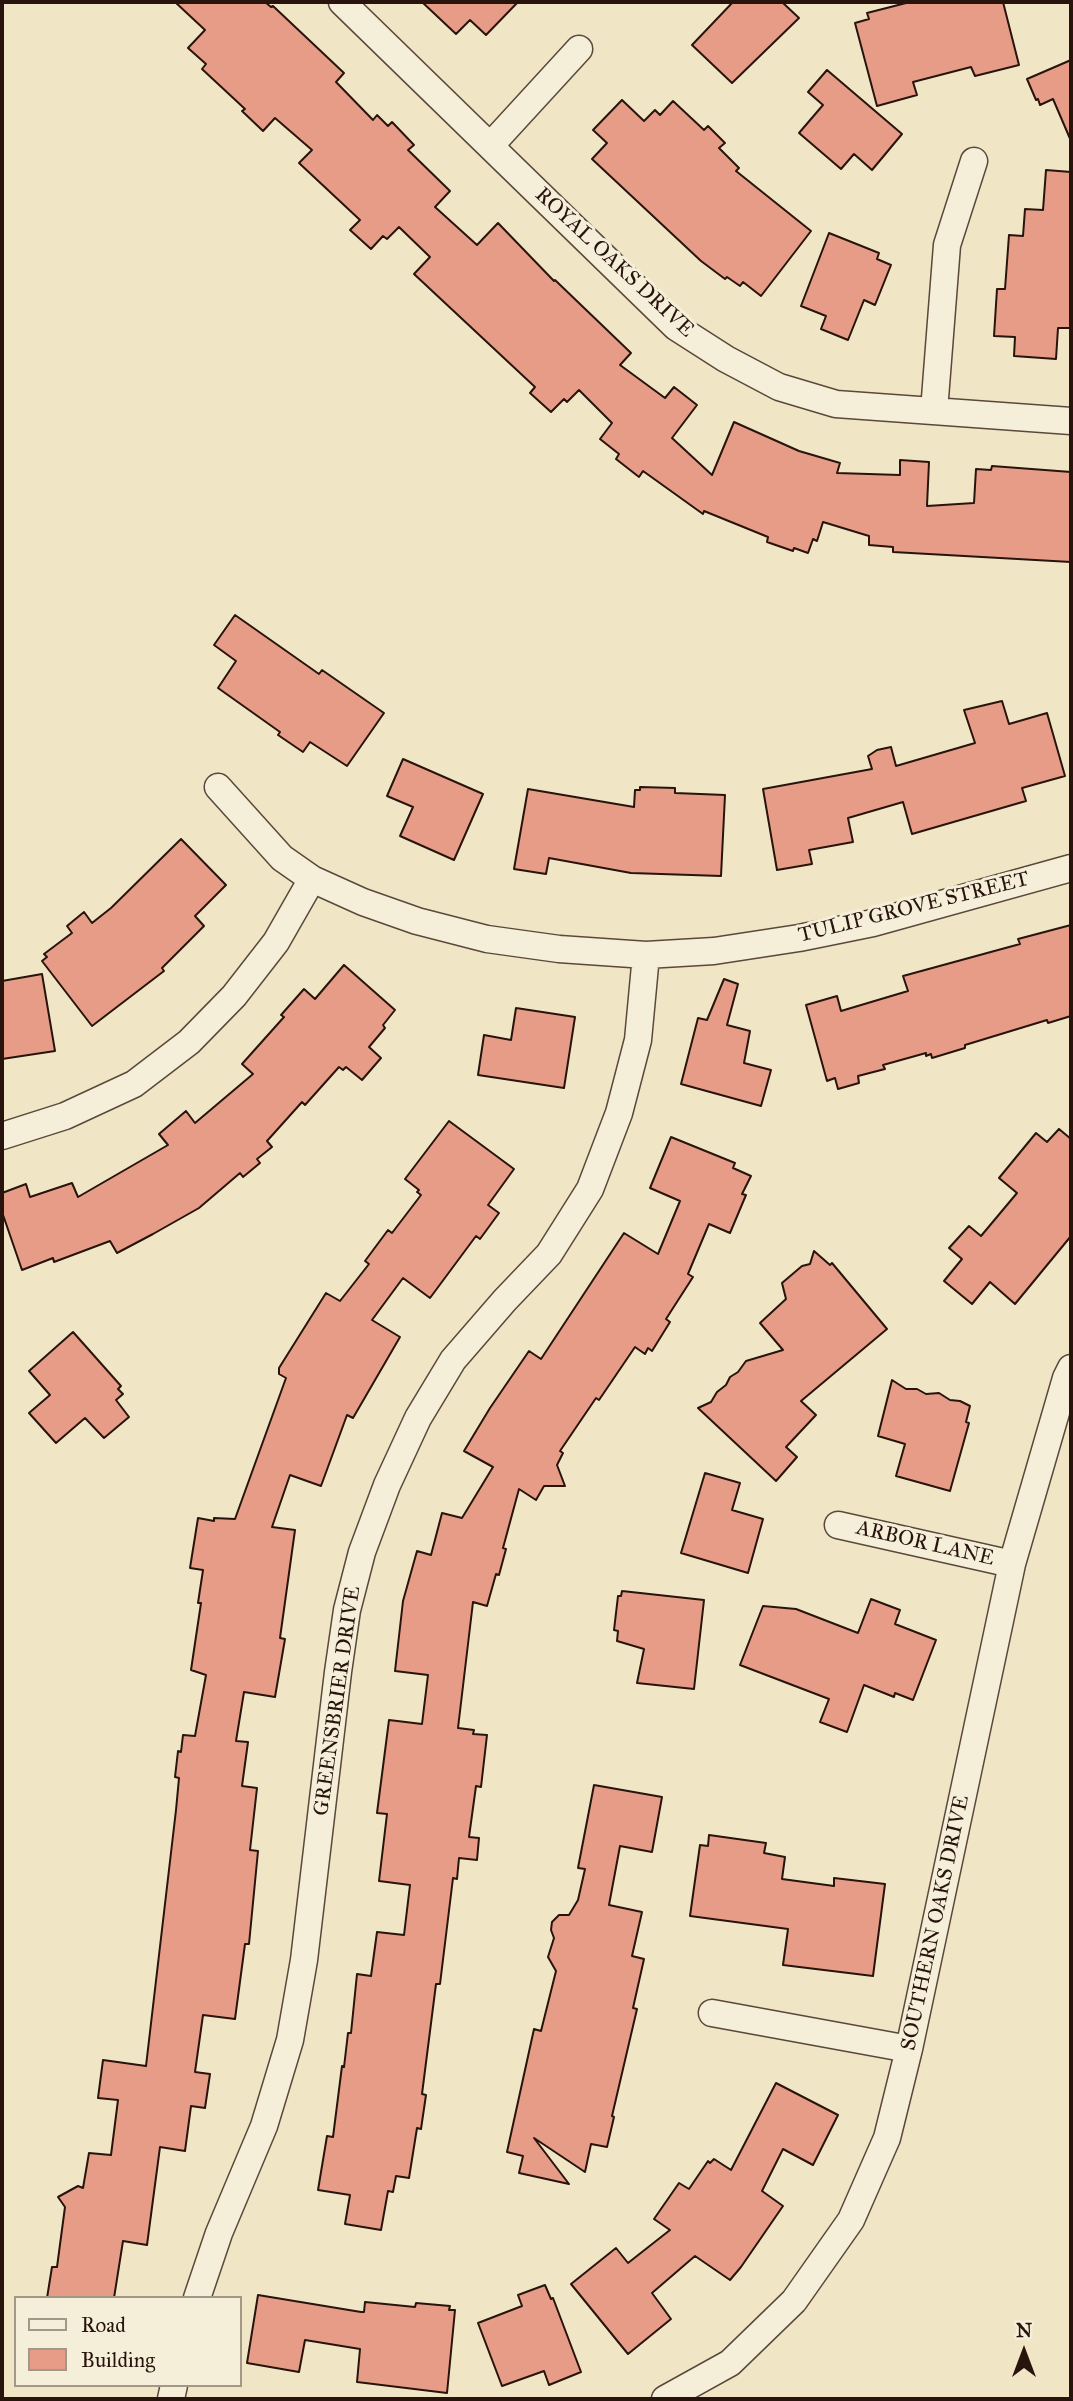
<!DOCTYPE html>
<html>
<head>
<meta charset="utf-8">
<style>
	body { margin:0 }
	#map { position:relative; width:1073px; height:2401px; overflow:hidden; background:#f0e6c6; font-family:"IM FELL Great Primer",serif }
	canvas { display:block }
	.frame { position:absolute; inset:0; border:4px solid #28140c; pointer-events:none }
	.legend { position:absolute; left:14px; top:2296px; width:228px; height:91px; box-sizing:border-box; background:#f5efda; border:2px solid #a39788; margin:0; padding:9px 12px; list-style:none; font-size:21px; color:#28140c }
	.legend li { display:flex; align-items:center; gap:14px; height:35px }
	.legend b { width:35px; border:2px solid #a39788 }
	.north { position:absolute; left:989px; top:2317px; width:70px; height:70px; -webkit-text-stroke:5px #f5efda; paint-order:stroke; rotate:0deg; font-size:19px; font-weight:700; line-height:28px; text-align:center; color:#28140c }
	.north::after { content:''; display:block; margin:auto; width:24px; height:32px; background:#28140c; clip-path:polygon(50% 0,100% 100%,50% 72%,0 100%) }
</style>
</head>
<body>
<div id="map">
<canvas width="1073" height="2401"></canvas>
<div class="frame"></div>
<ul class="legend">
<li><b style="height:9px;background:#f5efda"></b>Road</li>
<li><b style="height:19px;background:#e79c88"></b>Building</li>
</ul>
<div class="north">N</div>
</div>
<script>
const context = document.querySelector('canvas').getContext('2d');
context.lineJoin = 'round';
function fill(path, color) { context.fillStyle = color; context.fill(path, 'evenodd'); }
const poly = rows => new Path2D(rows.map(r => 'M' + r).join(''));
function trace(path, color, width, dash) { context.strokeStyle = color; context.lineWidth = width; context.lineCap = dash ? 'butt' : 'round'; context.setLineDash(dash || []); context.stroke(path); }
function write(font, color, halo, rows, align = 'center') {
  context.font = font + ' "IM FELL Great Primer",serif'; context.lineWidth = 6; context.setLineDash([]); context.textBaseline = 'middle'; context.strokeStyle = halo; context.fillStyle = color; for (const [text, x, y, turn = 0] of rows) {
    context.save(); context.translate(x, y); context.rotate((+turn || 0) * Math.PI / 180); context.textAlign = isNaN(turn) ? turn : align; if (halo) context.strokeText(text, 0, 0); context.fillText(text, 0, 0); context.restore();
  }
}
const building = poly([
	[175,2,265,2,271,7,273,6,344,73,336,82,373,120,377,115,388,126,392,122,414,145,408,150,450,191,435,207,477,245,498,223,554,281,555,280,631,353,620,365,665,398,674,387,697,405,672,438,712,475,734,422,799,451,840,463,837,473,900,475,900,460,929,462,927,506,974,503,976,469,991,470,992,466,1071,472,1071,562,893,552,893,547,869,545,869,536,823,522,817,541,813,539,808,553,794,548,793,551,767,542,768,537,704,511,703,514,643,471,639,477,616,459,619,454,600,439,612,423,579,390,567,402,564,399,551,412,530,393,535,387,414,274,430,257,399,227,387,239,383,236,371,249,350,230,360,220,299,163,312,150,275,118,263,131,242,111,245,109,202,69,206,64,188,48,205,30,175,2],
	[422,2,518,2,486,35,470,20,456,34,422,2],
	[733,2,782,2,799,18,732,83,692,45,733,2],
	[910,2,1003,2,1019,65,975,76,971,67,913,82,917,95,877,106,855,23,869,19,867,13,910,2],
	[1071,60,1071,141,1053,99,1040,105,1038,99,1036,100,1027,79,1071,60],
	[827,70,902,134,872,170,854,154,841,169,799,133,823,105,808,92,827,70],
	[622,100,644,121,655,110,660,115,673,101,704,130,708,126,725,143,719,148,739,168,736,171,811,231,761,296,743,282,740,286,727,277,725,279,701,261,592,159,607,143,593,130,622,100],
	[1046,170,1071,172,1071,328,1058,328,1056,359,1014,356,1015,337,994,336,997,289,1005,289,1009,235,1023,236,1025,209,1043,210,1046,170],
	[829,233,879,253,877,259,891,265,875,305,864,300,848,340,821,329,826,316,801,306,829,233],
	[235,615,319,674,322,670,384,713,347,766,310,742,303,752,278,735,280,732,218,688,236,661,214,645,235,615],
	[1002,701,1009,724,1047,713,1065,776,1022,788,1026,801,912,834,903,802,848,818,853,842,809,850,812,864,777,870,763,789,872,769,868,756,877,750,891,747,896,766,975,743,964,710,1002,701],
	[403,759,483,794,454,860,400,836,413,807,387,796,403,759],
	[640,787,675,788,675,793,725,795,721,876,631,873,549,858,546,874,514,869,528,789,634,807,635,790,640,790,640,787],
	[181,839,226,885,195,916,204,926,162,968,164,971,92,1026,42,961,47,957,44,954,72,933,67,926,84,912,92,923,111,908,181,839],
	[1071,925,1071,1016,1048,1023,1047,1020,965,1045,965,1048,932,1058,931,1054,926,1056,926,1053,883,1065,885,1069,858,1076,859,1083,838,1089,835,1078,827,1081,806,1005,837,996,841,1011,908,991,903,976,1020,944,1018,939,1071,925],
	[344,965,395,1010,383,1025,385,1028,369,1047,381,1058,362,1080,346,1067,343,1070,339,1067,305,1105,302,1102,267,1141,272,1147,257,1159,260,1163,243,1177,240,1173,199,1208,153,1234,117,1253,110,1241,54,1262,53,1258,22,1270,2,1212,2,1193,26,1184,30,1197,72,1183,78,1197,168,1145,159,1134,186,1111,195,1123,253,1074,242,1064,284,1017,281,1015,304,989,315,999,344,965],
	[42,974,55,1051,2,1059,2,981,42,974],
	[724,979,738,984,727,1025,750,1031,744,1063,771,1070,761,1106,681,1084,698,1018,707,1020,724,979],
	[516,1008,575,1017,564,1088,478,1075,484,1035,511,1040,516,1008],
	[449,1121,514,1169,488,1205,499,1213,480,1239,476,1236,430,1298,403,1278,372,1320,400,1337,353,1418,347,1415,321,1486,290,1475,272,1527,295,1530,280,1638,285,1639,275,1697,244,1692,236,1741,248,1742,242,1786,257,1788,250,1850,258,1851,249,1944,245,1944,235,2019,203,2015,195,2072,210,2074,205,2108,191,2106,185,2151,160,2147,147,2245,123,2241,114,2298,47,2298,52,2267,57,2267,65,2207,58,2197,78,2186,83,2188,89,2153,111,2155,118,2100,98,2098,103,2060,146,2066,176,1810,179,1778,175,1777,178,1751,181,1752,183,1735,195,1736,206,1675,191,1670,201,1603,198,1603,203,1570,190,1568,198,1518,214,1521,214,1518,235,1519,286,1378,279,1374,279,1368,326,1293,340,1301,369,1264,365,1261,388,1230,392,1233,421,1195,417,1192,419,1190,405,1179,449,1121],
	[1059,1129,1071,1139,1071,1236,1015,1304,990,1282,972,1304,944,1281,962,1259,949,1248,969,1226,981,1236,1017,1193,999,1178,1036,1133,1047,1142,1059,1129],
	[671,1137,735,1163,733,1168,751,1176,742,1194,746,1195,730,1233,709,1224,688,1274,693,1277,666,1319,670,1322,652,1351,648,1348,645,1354,635,1347,599,1400,596,1398,560,1451,563,1453,557,1465,565,1486,544,1486,536,1500,519,1489,503,1548,506,1549,499,1575,496,1574,487,1606,473,1602,458,1728,474,1730,473,1734,487,1735,481,1787,476,1786,469,1837,479,1838,477,1860,459,1858,457,1879,453,1878,440,1984,436,1984,422,2094,426,2095,421,2129,417,2128,409,2178,396,2176,393,2192,388,2191,381,2230,345,2224,350,2195,318,2190,327,2136,333,2137,342,2066,344,2067,348,2033,351,2033,357,1974,371,1976,377,1932,404,1935,410,1885,379,1881,387,1814,377,1813,389,1720,422,1724,428,1675,395,1671,403,1601,417,1551,431,1555,442,1513,462,1518,493,1467,464,1451,490,1408,529,1351,541,1359,624,1233,658,1254,680,1201,650,1188,671,1137],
	[814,1251,830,1265,832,1263,887,1329,801,1401,816,1415,786,1447,797,1457,776,1481,698,1408,711,1402,717,1392,726,1385,730,1377,738,1372,746,1361,783,1350,760,1323,786,1299,782,1283,802,1266,810,1264,814,1251],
	[73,1332,121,1386,118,1389,123,1394,116,1400,129,1417,104,1438,85,1418,56,1443,29,1413,50,1395,29,1371,73,1332],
	[892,1380,906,1389,917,1389,926,1394,939,1393,950,1400,960,1401,970,1406,966,1422,969,1423,950,1491,896,1476,905,1444,878,1436,892,1380],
	[705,1473,740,1483,732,1510,763,1519,748,1573,681,1553,705,1473],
	[622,1591,704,1600,694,1689,637,1683,644,1649,617,1641,618,1631,614,1630,618,1596,621,1596,622,1591],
	[871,1599,900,1610,895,1624,936,1640,913,1700,895,1693,894,1697,864,1685,847,1732,820,1722,829,1699,740,1665,763,1606,796,1609,858,1633,871,1599],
	[594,1785,662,1797,652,1852,620,1846,609,1905,642,1912,632,1956,644,1959,633,2008,637,2009,612,2116,614,2117,607,2147,591,2144,585,2172,534,2138,569,2184,519,2173,523,2156,507,2152,534,2029,541,2031,556,1971,548,1957,554,1938,551,1930,552,1922,559,1915,569,1915,578,1900,585,1869,578,1868,594,1785],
	[709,1835,766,1843,764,1853,785,1857,782,1879,834,1886,834,1878,885,1884,873,1976,783,1965,788,1929,690,1916,700,1845,708,1846,709,1835],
	[776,2083,838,2115,813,2165,783,2149,762,2191,783,2206,741,2267,730,2280,695,2256,652,2293,671,2319,628,2354,571,2284,616,2248,628,2263,670,2230,654,2219,679,2183,689,2189,708,2161,710,2163,714,2159,731,2170,776,2083],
	[545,2285,551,2299,553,2298,581,2372,549,2385,544,2371,502,2386,478,2323,522,2306,518,2295,545,2285],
	[258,2295,361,2312,364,2312,365,2302,415,2307,416,2303,450,2306,449,2310,455,2310,447,2393,357,2382,360,2349,305,2340,299,2372,247,2363,258,2295]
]);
const minor = poly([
	[342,2,676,327,726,359,779,387,836,404,1071,421],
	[490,146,579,49],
	[934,411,947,245,974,161],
	[218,787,282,858,312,879,363,902,417,921,487,939,559,949,646,955,714,951,799,938,873,923,1071,868],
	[2,1136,65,1116,134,1084,189,1042,234,996,276,942,312,879],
	[838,1525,1012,1564],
	[712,2013,909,2049],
	[197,2298,219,2233,264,2126,290,2040,304,1960,338,1672,347,1610,362,1552,387,1485,418,1418,453,1360,505,1300,549,1254,590,1189,619,1113,638,1040,646,955],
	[171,2399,174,2385],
	[665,2399,730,2363,794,2301,851,2220,887,2138,909,2049,1012,1564,1066,1378,1071,1368]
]);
const streetNames = [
	["ROYAL OAKS DRIVE",614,263,43],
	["TULIP GROVE STREET",914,908,-14],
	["ARBOR LANE",925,1544,13],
	["GREENSBRIER DRIVE",338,1701,-82],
	["SOUTHERN OAKS DRIVE",936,1923,-78]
];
fill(building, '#e79c88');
trace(building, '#28140c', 2);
trace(minor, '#5a483a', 29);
trace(minor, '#f5efda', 26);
write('21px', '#28140c', '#f5efda', streetNames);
</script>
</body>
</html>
